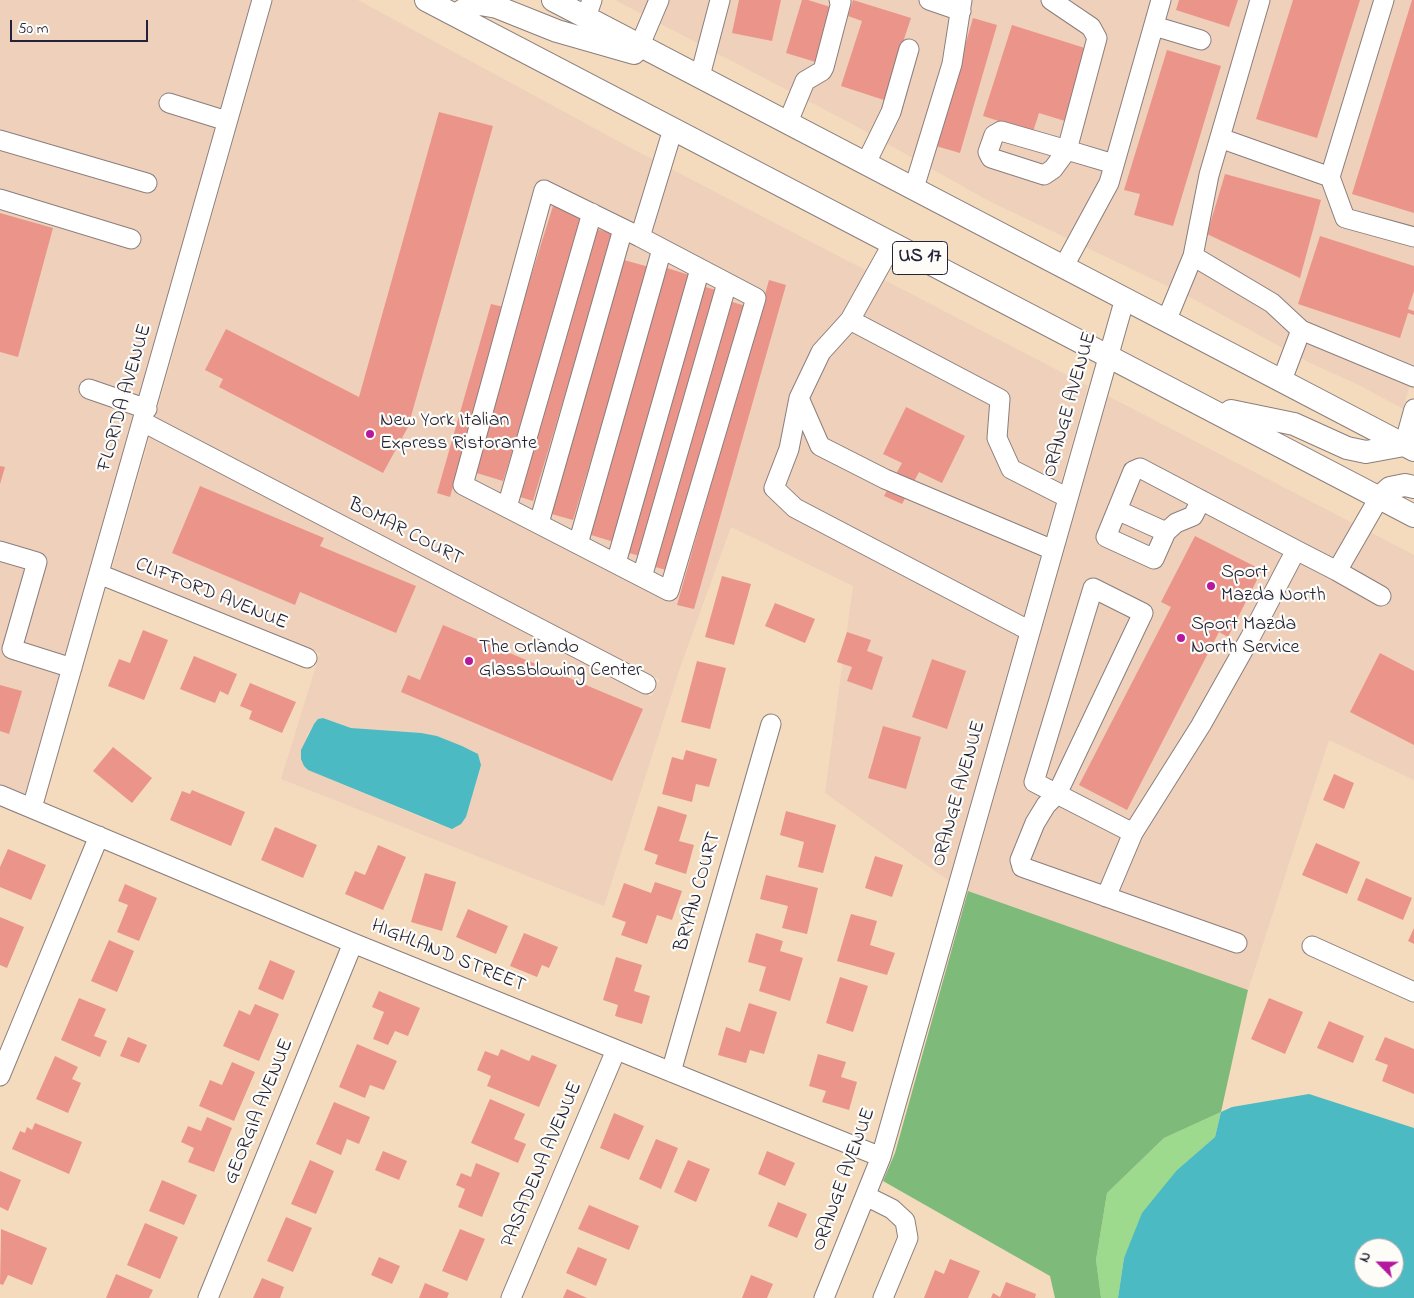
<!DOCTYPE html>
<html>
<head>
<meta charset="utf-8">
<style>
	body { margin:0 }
	#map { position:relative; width:1414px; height:1298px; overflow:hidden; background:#f4dbbe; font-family:"Indie Flower",sans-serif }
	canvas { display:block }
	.north { position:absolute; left:1354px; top:1238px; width:50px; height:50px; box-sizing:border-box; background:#fdfcf7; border:1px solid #a5a5ac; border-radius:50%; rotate:293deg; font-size:14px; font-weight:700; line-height:20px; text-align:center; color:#22223b }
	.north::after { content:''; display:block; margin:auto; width:18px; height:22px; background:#b5179e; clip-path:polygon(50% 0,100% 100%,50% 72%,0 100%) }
	.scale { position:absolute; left:10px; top:20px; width:138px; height:22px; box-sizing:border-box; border:2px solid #22223b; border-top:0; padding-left:6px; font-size:15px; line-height:18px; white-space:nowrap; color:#22223b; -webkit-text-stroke:4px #fdfcf7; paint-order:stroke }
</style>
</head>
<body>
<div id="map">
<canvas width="1414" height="1298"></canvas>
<div class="north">N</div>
<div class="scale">50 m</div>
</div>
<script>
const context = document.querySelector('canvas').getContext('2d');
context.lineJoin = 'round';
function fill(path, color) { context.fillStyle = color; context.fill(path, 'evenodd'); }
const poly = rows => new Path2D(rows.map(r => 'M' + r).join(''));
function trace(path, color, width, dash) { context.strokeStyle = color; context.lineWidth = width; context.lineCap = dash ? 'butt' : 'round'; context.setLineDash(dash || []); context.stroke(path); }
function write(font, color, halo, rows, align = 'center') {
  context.font = font + ' "Indie Flower",sans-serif'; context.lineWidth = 4.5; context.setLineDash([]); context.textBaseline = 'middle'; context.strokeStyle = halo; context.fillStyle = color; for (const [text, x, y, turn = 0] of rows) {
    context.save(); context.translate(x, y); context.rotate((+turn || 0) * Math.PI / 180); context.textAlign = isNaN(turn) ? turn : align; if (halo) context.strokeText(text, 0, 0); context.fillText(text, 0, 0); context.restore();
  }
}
const built = poly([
	[0,0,251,0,25,795,0,785],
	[273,0,358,0,629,147,1088,386,949,881,825,793,853,586,731,527,681,665,604,906,281,779,320,653,112,569,150,436,651,697,660,680,155,418],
	[324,718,351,728,437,736,462,746,478,754,481,765,466,817,437,824,308,770,304,766,307,735,314,724,318,719],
	[615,0,1414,0,1414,370,1403,409,1361,386,1310,363,1188,296,987,200,854,125],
	[1108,396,1414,555,1414,780,1329,740,1248,990,968,891]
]);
const green = poly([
	[1221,1112,1215,1137,1177,1170,1124,1258,1118,1298,1101,1298,1096,1260,1107,1193,1164,1138]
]);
const forest = poly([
	[968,891,1248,990,1221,1112,1164,1138,1107,1193,1096,1260,1101,1298,1055,1298,1050,1276,883,1181,895,1153]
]);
const water = poly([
	[323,718,351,728,421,733,437,736,462,746,478,754,481,765,466,817,461,824,452,829,308,770,304,766,301,759,301,750,314,724,318,719],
	[1309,1094,1414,1128,1414,1298,1118,1298,1124,1258,1142,1213,1177,1170,1215,1137,1221,1112,1232,1107],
	[1364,1248,1394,1248,1394,1278,1364,1278]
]);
const building = poly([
	[739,0,781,0,772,41,732,33],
	[802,0,808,0,837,9,819,63,786,53],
	[853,0,911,18,884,100,841,86,862,21,848,16],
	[1179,0,1238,0,1229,27,1176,10],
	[1293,0,1360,0,1317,138,1256,119],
	[1412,0,1414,0,1414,213,1352,194],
	[973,18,997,25,960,153,936,146],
	[1012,25,1088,49,1065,121,1039,113,1033,132,983,116],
	[1167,50,1221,66,1173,226,1134,215,1140,194,1124,190],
	[439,112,493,126,408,427,383,473,219,387,223,379,205,370,226,329,359,397],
	[1225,174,1321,200,1300,278,1207,234],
	[553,206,586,216,503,481,470,471],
	[0,213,53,228,18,357,0,352],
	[597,229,613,234,533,501,517,496],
	[1320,236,1414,266,1414,291,1408,309,1414,311,1414,315,1408,313,1400,338,1298,304],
	[624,260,649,267,573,520,548,513],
	[664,267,689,275,614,542,588,534],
	[769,280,786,285,694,609,677,605],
	[702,286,716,290,640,556,625,552],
	[729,301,746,306,669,571,652,566],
	[491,304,504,307,450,497,437,493],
	[906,407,965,436,942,483,919,472,902,504,884,496,902,463,883,454],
	[0,466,5,467,0,484],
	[200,486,324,538,320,546,416,586,396,633,300,592,295,605,172,553],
	[1195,536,1262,570,1228,637,1219,632,1127,810,1079,785,1171,607,1161,602],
	[722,576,751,584,734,645,705,637],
	[775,603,815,619,805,643,765,626],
	[443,625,643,709,612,781,401,692,408,675,420,680],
	[143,630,168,640,144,700,108,686,119,659,130,663],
	[847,632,871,640,867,651,883,657,872,690,847,681,852,667,837,662],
	[1380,653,1414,671,1414,745,1350,712],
	[194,656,237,674,228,695,220,691,215,703,180,689],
	[932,659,966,671,947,729,912,717],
	[697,661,726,668,710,729,681,722],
	[250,683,296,702,282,733,249,719,252,711,240,706],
	[0,685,22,691,9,734,0,731],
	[883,726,921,737,906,789,868,778],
	[113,747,152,778,132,803,93,771],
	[686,750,717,759,709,787,696,784,692,802,662,794,672,757,683,760],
	[1334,774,1354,783,1344,809,1323,800],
	[192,790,245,812,231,846,170,820,182,791,190,794],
	[658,806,687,815,679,841,694,845,686,874,655,864,658,855,644,850],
	[786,811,836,825,823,873,798,867,804,842,780,835],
	[275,827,317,845,303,878,261,860],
	[1316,843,1360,862,1347,894,1302,875],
	[378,845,406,857,383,910,345,894,355,871,365,875],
	[8,849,46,865,31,900,0,887,0,867],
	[875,856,903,865,892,897,865,888],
	[425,873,456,882,442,931,411,922],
	[766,875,818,888,807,934,782,928,788,906,760,899],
	[1366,878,1412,898,1403,920,1357,900],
	[655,882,682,891,672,920,657,915,647,944,621,935,626,922,612,917,624,883,651,893],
	[125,884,157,898,139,941,117,932,128,905,118,901],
	[468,909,508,926,496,954,456,937],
	[851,914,877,921,870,945,895,953,887,975,837,961],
	[0,917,24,927,7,968,0,965],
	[1414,928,1414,944,1408,941],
	[524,933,558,947,549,968,542,965,537,977,510,966],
	[756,933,783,941,780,951,803,958,790,1001,759,991,766,967,748,962],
	[109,940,134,951,117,992,91,981],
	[616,957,642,965,634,991,650,996,642,1024,615,1016,618,1005,603,1000],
	[270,960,295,971,283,1000,258,989],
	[840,977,868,986,853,1032,826,1023],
	[379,991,420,1008,408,1036,395,1031,388,1045,373,1039,384,1012,372,1007],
	[79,998,106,1009,94,1036,107,1041,100,1057,61,1040],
	[1269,998,1303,1012,1285,1054,1251,1039],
	[749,1003,777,1012,764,1054,750,1050,746,1063,718,1055,726,1027,740,1032],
	[255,1004,279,1014,259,1061,223,1046,239,1010,250,1015],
	[1329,1021,1364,1036,1353,1063,1317,1048],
	[128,1037,147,1045,139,1063,120,1056],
	[1385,1037,1414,1049,1414,1094,1382,1081,1388,1065,1375,1060],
	[357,1044,397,1061,384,1090,370,1085,365,1098,339,1087],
	[501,1049,529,1061,532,1055,557,1065,539,1107,487,1086,491,1076,477,1070,485,1051,498,1056],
	[818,1054,846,1062,841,1077,857,1082,849,1110,822,1102,826,1091,809,1086],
	[55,1056,78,1067,72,1079,81,1083,68,1113,36,1099],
	[232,1062,255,1072,234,1121,199,1106,210,1080,222,1085],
	[490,1099,525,1114,514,1139,526,1144,518,1163,471,1143],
	[334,1102,370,1117,359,1144,347,1139,341,1155,316,1144],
	[614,1113,644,1126,629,1160,600,1148],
	[207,1117,232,1128,214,1172,188,1162,194,1148,181,1142,188,1126,201,1131],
	[35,1123,82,1142,69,1174,12,1149,20,1131,25,1133,27,1127,32,1130],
	[656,1139,678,1148,661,1189,639,1179],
	[383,1151,407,1161,399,1180,375,1170],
	[767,1151,795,1163,785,1186,758,1174],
	[310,1160,334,1171,316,1214,291,1204],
	[688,1160,710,1169,696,1202,674,1192],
	[476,1163,500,1173,482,1217,458,1207,465,1189,456,1185,461,1173,471,1177],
	[0,1171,21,1180,8,1211,0,1207],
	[162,1180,197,1195,184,1225,149,1211],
	[778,1202,807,1214,797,1238,768,1226],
	[589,1205,639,1226,629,1250,578,1229],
	[286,1217,312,1228,293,1272,267,1261],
	[145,1223,178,1237,160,1279,127,1265],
	[1,1229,47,1248,32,1285,8,1275,3,1285,0,1284],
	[460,1229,485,1239,467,1281,442,1271],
	[578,1247,607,1259,596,1286,566,1273],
	[379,1257,400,1266,392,1284,371,1275],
	[950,1259,980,1271,968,1298,924,1298,935,1270,944,1274],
	[116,1274,153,1290,149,1298,106,1298],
	[751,1275,773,1284,767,1298,742,1298],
	[262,1278,284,1287,280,1298,253,1298],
	[1006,1282,1036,1294,1035,1298,991,1298,993,1293,1000,1297],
	[425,1283,449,1293,447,1298,419,1298],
	[567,1289,587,1298,563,1298]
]);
const minor = poly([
	[929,0,961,11],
	[1051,0,1091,27,1097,38,1067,150,1053,169,1044,175,991,158,988,152,994,135,1001,131,1067,150,1114,164],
	[586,17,592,0],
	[1154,26,1201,40],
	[640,45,659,0],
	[700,76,720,0],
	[169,103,227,121],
	[788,122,805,81,822,71,824,67,841,2,839,0],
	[1220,138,1330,177,1345,218,1414,237],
	[0,140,147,183],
	[866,163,891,112,909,49],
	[1330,177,1384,0],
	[914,188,952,64,962,0],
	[0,199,131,239],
	[640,237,756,298,669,591,463,485,544,190,640,237,673,129],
	[893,243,850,320,821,352,799,398,789,449,774,488,795,508,1030,631],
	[1193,256,1272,303,1301,330],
	[1064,266,1109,183,1161,0],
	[1167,319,1193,256,1209,175,1260,0],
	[850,320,1000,399,997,438,1011,469,1068,498],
	[1282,380,1301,330,1414,377],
	[89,389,147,409],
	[799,398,820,446,885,479,1053,550],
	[143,422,646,684],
	[1404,445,1414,409],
	[1379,498,1337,571,1381,596],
	[1201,500,1193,516,1176,523,1166,532,1154,559,1106,537,1133,471,1140,468,1296,550],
	[507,507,592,213],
	[1117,510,1166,532],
	[539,523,623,229],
	[578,544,662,249],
	[0,551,37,562,12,649,72,668],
	[616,563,700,269],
	[99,574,307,658],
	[642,577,727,283],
	[0,795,353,943,881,1157],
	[32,808,262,0],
	[1106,897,1133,833],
	[1237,943,1022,867,1020,860,1035,823,1046,805,1057,794,1143,613,1093,588,1034,782,1057,794,1133,833,1201,725,1250,638,1296,550,1337,571],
	[1312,946,1414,992],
	[671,1072,771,724],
	[0,1076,99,836],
	[866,1196,892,1209,905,1221,908,1238,883,1298],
	[208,1298,353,943],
	[511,1298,616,1050],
	[824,1298,881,1157,1125,298]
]);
const major = poly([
	[426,0,1414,516],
	[553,0,1414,450],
	[456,15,468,7,480,4,497,7,557,31,634,53],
	[1231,411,1294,424,1347,448,1366,452,1404,445],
	[1379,498,1390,488,1405,485,1414,487]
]);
const markers = [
	[370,434,5,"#b5179e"],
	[1211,586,5,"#b5179e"],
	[1181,638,5,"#b5179e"],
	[469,661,5,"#b5179e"]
];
const shields = [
	[920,258,55]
];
const shieldNames = [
	["US 17",920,258]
];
const streetNames = [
	["FLORIDA AVENUE",126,398,-74],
	["ORANGE AVENUE",1071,405,-74],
	["BOMAR COURT",405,533,27],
	["CLIFFORD AVENUE",211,595,22],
	["ORANGE AVENUE",960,794,-74],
	["BRYAN COURT",699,892,-74],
	["HIGHLAND STREET",448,957,22],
	["GEORGIA AVENUE",260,1112,-68],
	["PASADENA AVENUE",543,1165,-67],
	["ORANGE AVENUE",845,1180,-70]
];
const poiNames = [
	["New York Italian",380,422],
	["Express Ristorante",380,445],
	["Sport",1221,574],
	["Mazda North",1221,597],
	["Sport Mazda",1191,626],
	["North Service",1191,649],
	["The Orlando",479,649],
	["Glassblowing Center",479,672]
];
fill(built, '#eed0bb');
fill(green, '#9dda8e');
fill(forest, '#7eba79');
fill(water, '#4bbac2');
fill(building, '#eb958a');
trace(minor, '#8b7e7c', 21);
trace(major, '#8b7e7c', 24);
trace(minor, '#fff', 19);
trace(major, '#fff', 22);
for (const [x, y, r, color] of markers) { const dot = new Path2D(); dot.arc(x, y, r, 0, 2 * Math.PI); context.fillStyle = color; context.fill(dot); trace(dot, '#fdfcf7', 2); }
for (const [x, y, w] of shields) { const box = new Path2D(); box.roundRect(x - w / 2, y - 16.5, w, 33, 4); context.fillStyle = '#fdfcf7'; context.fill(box); trace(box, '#22223b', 1); }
write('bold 19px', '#22223b', null, shieldNames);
write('20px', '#22223b', '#fdfcf7', streetNames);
write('20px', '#22223b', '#fdfcf7', poiNames, 'left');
</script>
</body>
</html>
